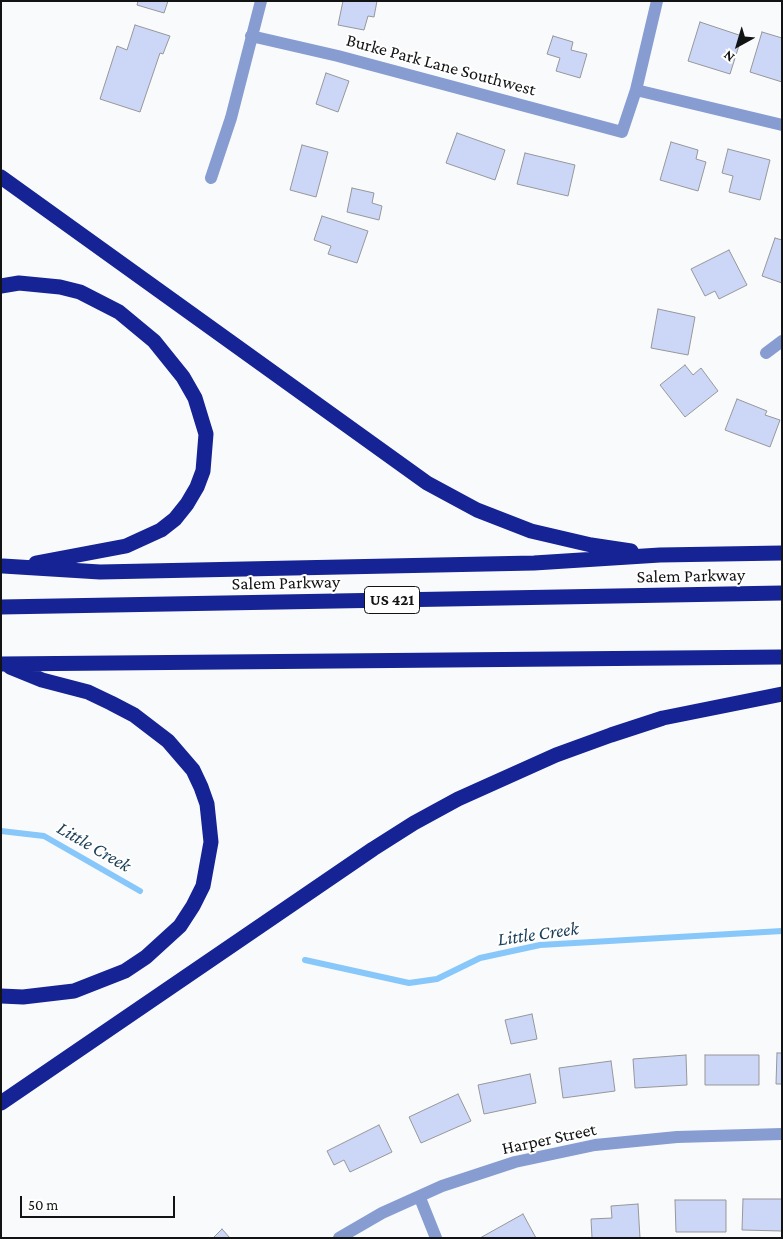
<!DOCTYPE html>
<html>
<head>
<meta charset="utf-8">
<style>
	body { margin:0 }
	#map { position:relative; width:783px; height:1239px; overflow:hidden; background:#f9fafc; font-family:"Crimson Pro",serif }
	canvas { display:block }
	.frame { position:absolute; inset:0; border:2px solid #121314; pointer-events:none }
	.north { position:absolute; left:713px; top:20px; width:50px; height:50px; -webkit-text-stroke:4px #fff; paint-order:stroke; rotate:219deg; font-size:14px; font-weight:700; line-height:20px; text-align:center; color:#121314 }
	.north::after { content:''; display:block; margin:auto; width:18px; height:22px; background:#121314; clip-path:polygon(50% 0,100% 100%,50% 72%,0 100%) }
	.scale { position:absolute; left:20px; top:1196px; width:155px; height:22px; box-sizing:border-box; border:2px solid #121314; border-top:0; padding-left:6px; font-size:15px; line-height:18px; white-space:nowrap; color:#121314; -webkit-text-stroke:4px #fff; paint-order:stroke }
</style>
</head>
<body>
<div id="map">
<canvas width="783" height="1239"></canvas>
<div class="frame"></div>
<div class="north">N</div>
<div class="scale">50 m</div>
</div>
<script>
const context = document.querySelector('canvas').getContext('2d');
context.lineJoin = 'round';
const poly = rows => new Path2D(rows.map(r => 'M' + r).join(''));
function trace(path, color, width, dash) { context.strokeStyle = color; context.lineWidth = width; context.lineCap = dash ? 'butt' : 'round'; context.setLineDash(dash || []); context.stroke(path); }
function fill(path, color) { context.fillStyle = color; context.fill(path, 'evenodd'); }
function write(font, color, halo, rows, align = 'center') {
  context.font = font + ' "Crimson Pro",serif'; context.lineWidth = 4; context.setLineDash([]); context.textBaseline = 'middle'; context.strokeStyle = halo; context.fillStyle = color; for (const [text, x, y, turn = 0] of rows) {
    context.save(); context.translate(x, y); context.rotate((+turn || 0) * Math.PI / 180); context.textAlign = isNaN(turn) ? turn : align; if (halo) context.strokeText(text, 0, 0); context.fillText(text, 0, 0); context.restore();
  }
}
const stream = poly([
	[1,831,44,836,140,891],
	[305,960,409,983,437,979,480,958,540,945,782,931]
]);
const building = poly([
	[138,1,168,1,164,13,137,5,138,1],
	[343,1,377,1,374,17,368,16,364,30,338,25,343,1],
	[700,22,742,36,730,74,688,61,700,22],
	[135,25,170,36,163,54,160,53,140,112,100,99,117,46,127,50,135,25],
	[762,32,782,38,782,82,750,72,762,32],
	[553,36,573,42,571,50,587,54,580,78,556,71,560,58,547,54,553,36],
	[326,73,349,81,338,112,316,104,326,73],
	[457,133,505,150,495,180,446,163,457,133],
	[671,142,698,150,696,159,706,162,698,191,660,180,671,142],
	[302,145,328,152,316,197,290,190,302,145],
	[728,149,770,160,760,200,729,192,733,176,722,173,728,149],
	[525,153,575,165,568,196,517,184,525,153],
	[352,188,374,193,372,203,382,206,379,220,347,212,352,188],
	[322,216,368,231,357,263,328,254,331,246,314,240,322,216],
	[775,238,782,240,782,283,762,276,775,238],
	[729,250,747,285,719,299,715,291,705,296,691,269,729,250],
	[658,309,695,317,688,355,651,348,658,309],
	[685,365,693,375,701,368,718,391,685,417,660,385,685,365],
	[737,399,767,411,765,415,780,420,770,447,725,430,737,399],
	[532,1014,537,1039,511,1044,505,1020,532,1014],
	[777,1053,782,1053,782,1084,776,1084,777,1053],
	[686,1055,687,1085,635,1088,633,1059,686,1055],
	[705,1055,759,1055,759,1085,705,1085,705,1055],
	[611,1061,615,1091,563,1098,559,1068,611,1061],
	[530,1074,536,1103,484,1114,478,1085,530,1074],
	[458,1094,471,1121,421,1143,409,1117,458,1094],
	[379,1125,392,1152,350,1172,344,1160,334,1165,327,1151,379,1125],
	[743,1199,782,1199,782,1231,742,1230,743,1199],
	[675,1200,726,1200,726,1232,676,1232,675,1200],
	[638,1204,640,1238,592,1238,591,1219,612,1218,611,1206,638,1204],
	[523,1214,536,1238,480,1238,523,1214],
	[222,1229,230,1238,213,1238,222,1229]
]);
const street = poly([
	[251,36,338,56,622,132,636,90,657,1],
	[636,90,782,125],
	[211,178,231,118,261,1],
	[766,353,782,341],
	[420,1198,436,1238],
	[339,1238,382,1213,442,1186,515,1162,595,1145,677,1137,782,1134]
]);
const highway = poly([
	[1,177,427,483,477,510,531,531,591,545,631,551],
	[1,286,19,283,60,287,80,292,119,312,154,341,183,377,195,398,206,434,203,471,197,487,187,504,175,519,161,530,126,546,36,563],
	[3,566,100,572,534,563,660,555,782,553],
	[1,607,782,593],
	[1,664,782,657],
	[1,996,23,997,74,991,125,971,146,957,180,926,193,906,203,886,211,842,207,804,201,787,193,770,168,741,134,715,111,703,88,692,42,680,10,667],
	[1,1103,373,849,414,823,458,799,556,755,611,735,663,718,782,694]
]);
const shields = [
	[392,600,55]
];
const shieldNames = [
	["US 421",392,600]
];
const streetNames = [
	["Burke Park Lane Southwest",441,65,15],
	["Salem Parkway",691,576,-1],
	["Salem Parkway",286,583,-1],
	["Harper Street",549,1139,-12]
];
const waterNames = [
	["Little Creek",94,847,30],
	["Little Creek",538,934,-8]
];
trace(stream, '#87c7f9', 6);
fill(building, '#ccd7f8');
trace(building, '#969799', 1);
trace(street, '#879cd0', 12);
trace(highway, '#152394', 15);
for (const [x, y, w] of shields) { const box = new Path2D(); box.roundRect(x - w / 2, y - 13.5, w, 27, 4); context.fillStyle = '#fff'; context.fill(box); trace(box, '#121314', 1); }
write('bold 16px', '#121314', null, shieldNames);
write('18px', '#121314', '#fff', streetNames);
write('italic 19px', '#1e415a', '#fff', waterNames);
</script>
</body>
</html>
